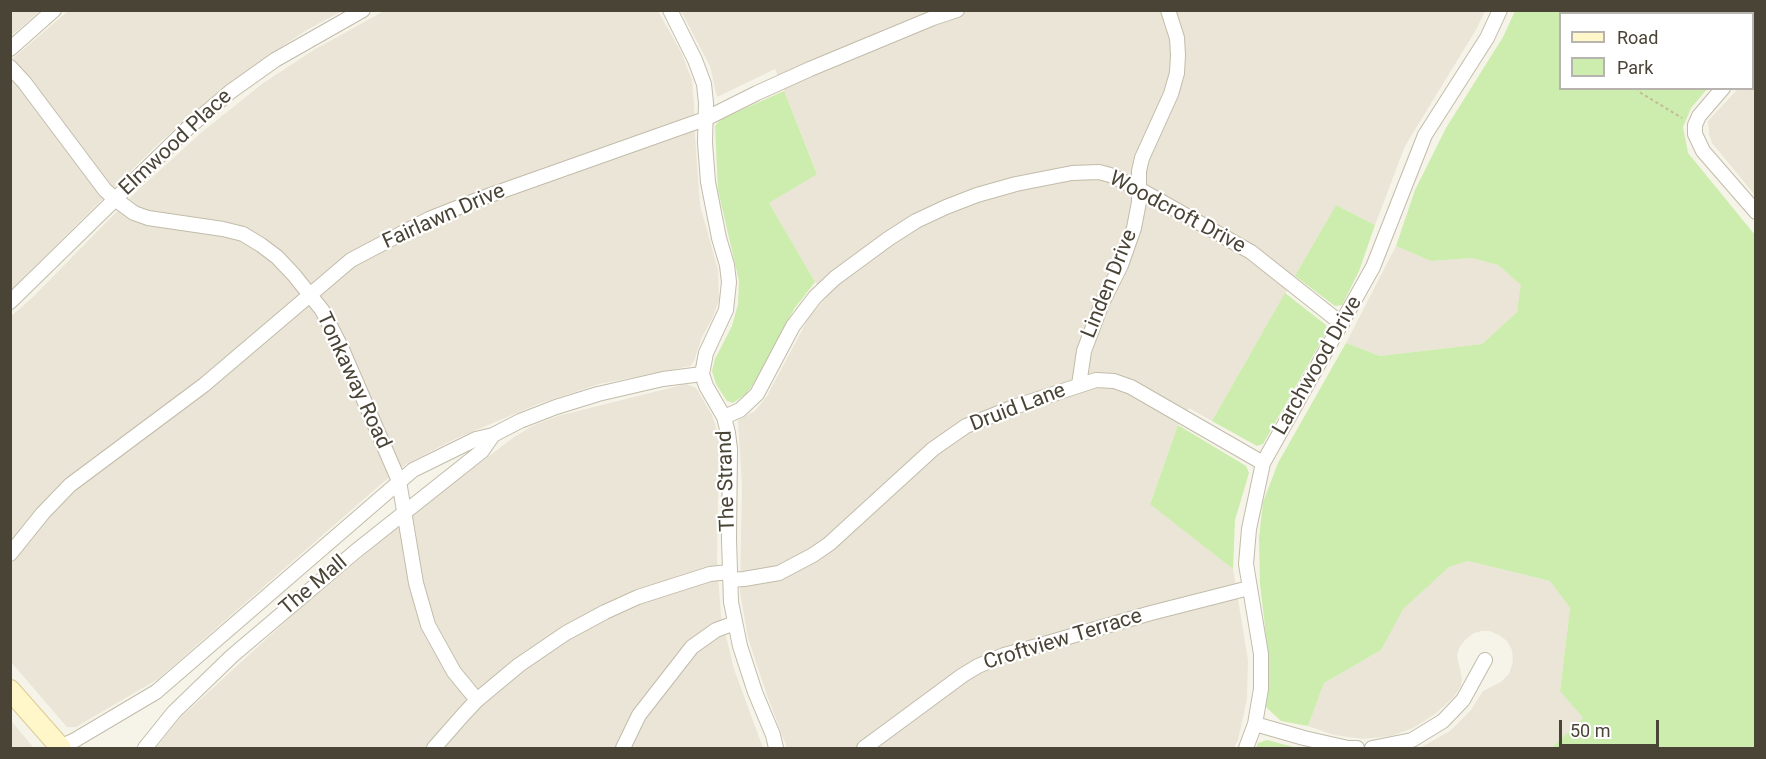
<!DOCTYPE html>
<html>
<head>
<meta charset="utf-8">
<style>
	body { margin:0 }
	#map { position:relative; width:1766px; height:759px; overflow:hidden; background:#f6f3e8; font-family:Roboto,sans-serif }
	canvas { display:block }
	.frame { position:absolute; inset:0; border:12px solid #4a4436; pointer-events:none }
	.legend { position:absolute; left:1559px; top:12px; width:195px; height:78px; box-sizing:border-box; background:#fff; border:2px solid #b7b4af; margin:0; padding:8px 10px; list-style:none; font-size:18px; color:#4a4436 }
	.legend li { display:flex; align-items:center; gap:12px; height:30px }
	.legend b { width:30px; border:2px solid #b7b4af }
	.scale { position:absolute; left:1559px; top:720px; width:100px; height:27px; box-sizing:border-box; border:3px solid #4a4436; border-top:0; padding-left:8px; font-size:18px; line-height:21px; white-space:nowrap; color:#4a4436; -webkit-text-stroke:4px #fff; paint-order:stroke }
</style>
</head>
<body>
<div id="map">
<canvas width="1766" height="759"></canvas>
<div class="frame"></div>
<ul class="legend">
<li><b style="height:8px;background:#fff6c9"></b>Road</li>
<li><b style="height:16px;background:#ccedad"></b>Park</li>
</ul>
<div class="scale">50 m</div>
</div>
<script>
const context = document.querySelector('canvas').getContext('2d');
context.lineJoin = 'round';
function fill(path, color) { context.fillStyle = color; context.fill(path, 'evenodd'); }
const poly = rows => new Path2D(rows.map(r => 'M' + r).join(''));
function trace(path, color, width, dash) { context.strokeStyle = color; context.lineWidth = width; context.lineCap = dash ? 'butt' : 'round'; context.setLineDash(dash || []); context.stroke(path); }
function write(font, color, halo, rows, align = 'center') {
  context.font = font + ' Roboto,sans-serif'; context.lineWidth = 4.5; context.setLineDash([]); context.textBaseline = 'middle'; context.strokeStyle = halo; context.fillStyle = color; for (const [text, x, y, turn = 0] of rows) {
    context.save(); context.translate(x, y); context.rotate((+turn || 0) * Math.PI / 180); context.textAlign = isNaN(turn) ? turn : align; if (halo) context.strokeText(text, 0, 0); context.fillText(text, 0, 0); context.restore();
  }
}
const residential = poly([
	[11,10,40,10,40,11,11,36],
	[68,11,342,11,305,31,224,87,160,142,11,290,10,61],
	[384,11,658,11,681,52,692,80,694,104,695,136,700,205,718,270,719,300,712,319,702,337,694,361,690,366,599,384,538,404,455,439,406,464,380,485,158,679,76,727,67,727,11,662,10,317,32,298,136,192,202,132,262,84,312,51],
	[681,11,1485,11,1477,28,1405,146,1375,225,1336,205,1212,421,1189,408,1178,425,1150,503,1233,569,1248,660,1247,699,1238,740,1234,748,787,748,767,695,748,638,740,592,742,485,738,420,755,411,767,396,808,319,827,296,815,282,769,203,817,173,775,69,717,97,710,66],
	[1755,69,1755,195,1712,143,1709,134,1708,121,1738,89,1752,88,1753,73],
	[1396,246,1431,261,1472,258,1498,265,1522,285,1517,312,1482,344,1380,356,1346,343],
	[686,384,696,388,712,415,719,437,717,560,721,616,734,669,763,748,156,748,179,719,297,611,415,513,514,437,534,425,558,416],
	[1468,561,1550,581,1570,608,1560,690,1583,718,1551,748,1420,748,1450,731,1471,710,1483,691,1501,682,1509,674,1513,662,1512,650,1507,641,1499,635,1490,631,1482,631,1474,633,1465,640,1459,648,1457,656,1462,678,1461,686,1454,697,1435,714,1413,728,1391,736,1363,739,1334,735,1308,726,1324,683,1381,650,1402,609,1449,567],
	[10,721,11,721,34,748,11,748]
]);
const green = poly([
	[1515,11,1755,11,1755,30,1753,35,1752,14,1560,14,1560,88,1707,89,1691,108,1683,127,1688,153,1755,235,1755,748,1551,748,1583,718,1560,691,1570,608,1550,581,1468,561,1449,567,1403,609,1381,650,1324,683,1308,726,1281,721,1266,707,1269,661,1260,584,1259,538,1263,502,1278,463,1346,343,1380,356,1482,344,1517,312,1521,285,1498,265,1472,258,1431,261,1396,246,1415,190,1446,128,1503,37],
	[784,91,817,174,769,203,815,282,794,309,755,382,746,394,733,403,727,401,716,384,712,371,715,359,732,326,738,304,739,281,718,190,715,126,721,119],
	[1336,205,1375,225,1359,271,1342,305,1335,306,1295,276],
	[1285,293,1326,325,1327,331,1263,444,1257,446,1212,421],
	[1178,425,1246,466,1249,473,1235,520,1233,569,1150,504],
	[1267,740,1297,748,1256,748,1258,743]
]);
const path = poly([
	[1579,10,1581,14],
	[1636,88,1641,93,1682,118]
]);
const minor = poly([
	[670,10,695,60,704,84,706,103,705,143,708,182,719,238,727,265,729,282,726,310,706,353,702,374,706,386,724,417,728,433,730,449,729,539,731,602,740,646,755,692,773,735,776,748],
	[10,49,54,10],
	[1752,52,1756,48],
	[10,67,24,82,105,190,115,199,134,213,148,218,223,229,243,234,261,245,277,257,294,275,322,310,341,347,399,481,416,583,428,625,454,672,477,700],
	[1723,88,1699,116,1695,125,1695,134,1703,151,1756,212],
	[10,302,188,128,230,92,275,60,363,10],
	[1079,385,1084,351,1102,303,1121,265,1134,228,1139,202,1139,171,1142,158,1171,94,1177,73,1178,55,1177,38,1168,10],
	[724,417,740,410,757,394,793,326,815,297,835,278,888,239,916,221,946,207,977,195,1016,184,1072,173,1099,172,1110,175,1139,189,1251,252,1342,324],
	[10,554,43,513,70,485,204,385,351,260,429,219,482,198,705,119,757,93,810,69,933,18,957,10],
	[730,580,744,579,779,573,813,555,829,544,933,449,966,426,1014,407,1096,380,1114,381,1131,387,1263,463],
	[1255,724,1304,738,1348,748,1357,748],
	[60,747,75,740,156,692,413,470,476,439,493,435,520,421,556,407,598,394,663,379,702,374],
	[145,748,174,712,232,656,356,551,482,451,493,435],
	[434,748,463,715,477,700,519,665,566,633,605,612,638,597,710,574,729,572],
	[623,748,639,715,692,647,716,630,735,623],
	[864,748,963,675,978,666,1004,655,1037,646,1151,613,1249,588],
	[1246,748,1255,724,1261,689,1261,654,1246,564,1249,529,1263,463,1373,267,1425,135,1487,38,1500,10],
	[1372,748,1412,740,1443,721,1463,700,1485,660]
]);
const secondary = poly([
	[10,690,61,748]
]);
const streetNames = [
	["Elmwood Place",176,143,-43],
	["Woodcroft Drive",1177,213,28],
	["Fairlawn Drive",444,217,-24],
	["Linden Drive",1110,284,-68],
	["Larchwood Drive",1318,366,-60],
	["Tonkaway Road",353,381,65],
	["Druid Lane",1018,408,-21],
	["The Strand",727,481,-92],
	["The Mall",314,586,-40],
	["Croftview Terrace",1063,640,-17]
];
fill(residential, '#eae5d6');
fill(green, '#ccedad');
trace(minor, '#c2bcaa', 16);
trace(secondary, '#dacd94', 22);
trace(path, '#c5b999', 2, [3, 3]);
trace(minor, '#fff', 14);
trace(secondary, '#fff6c9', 20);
write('21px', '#4a4436', '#fff', streetNames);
</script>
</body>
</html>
